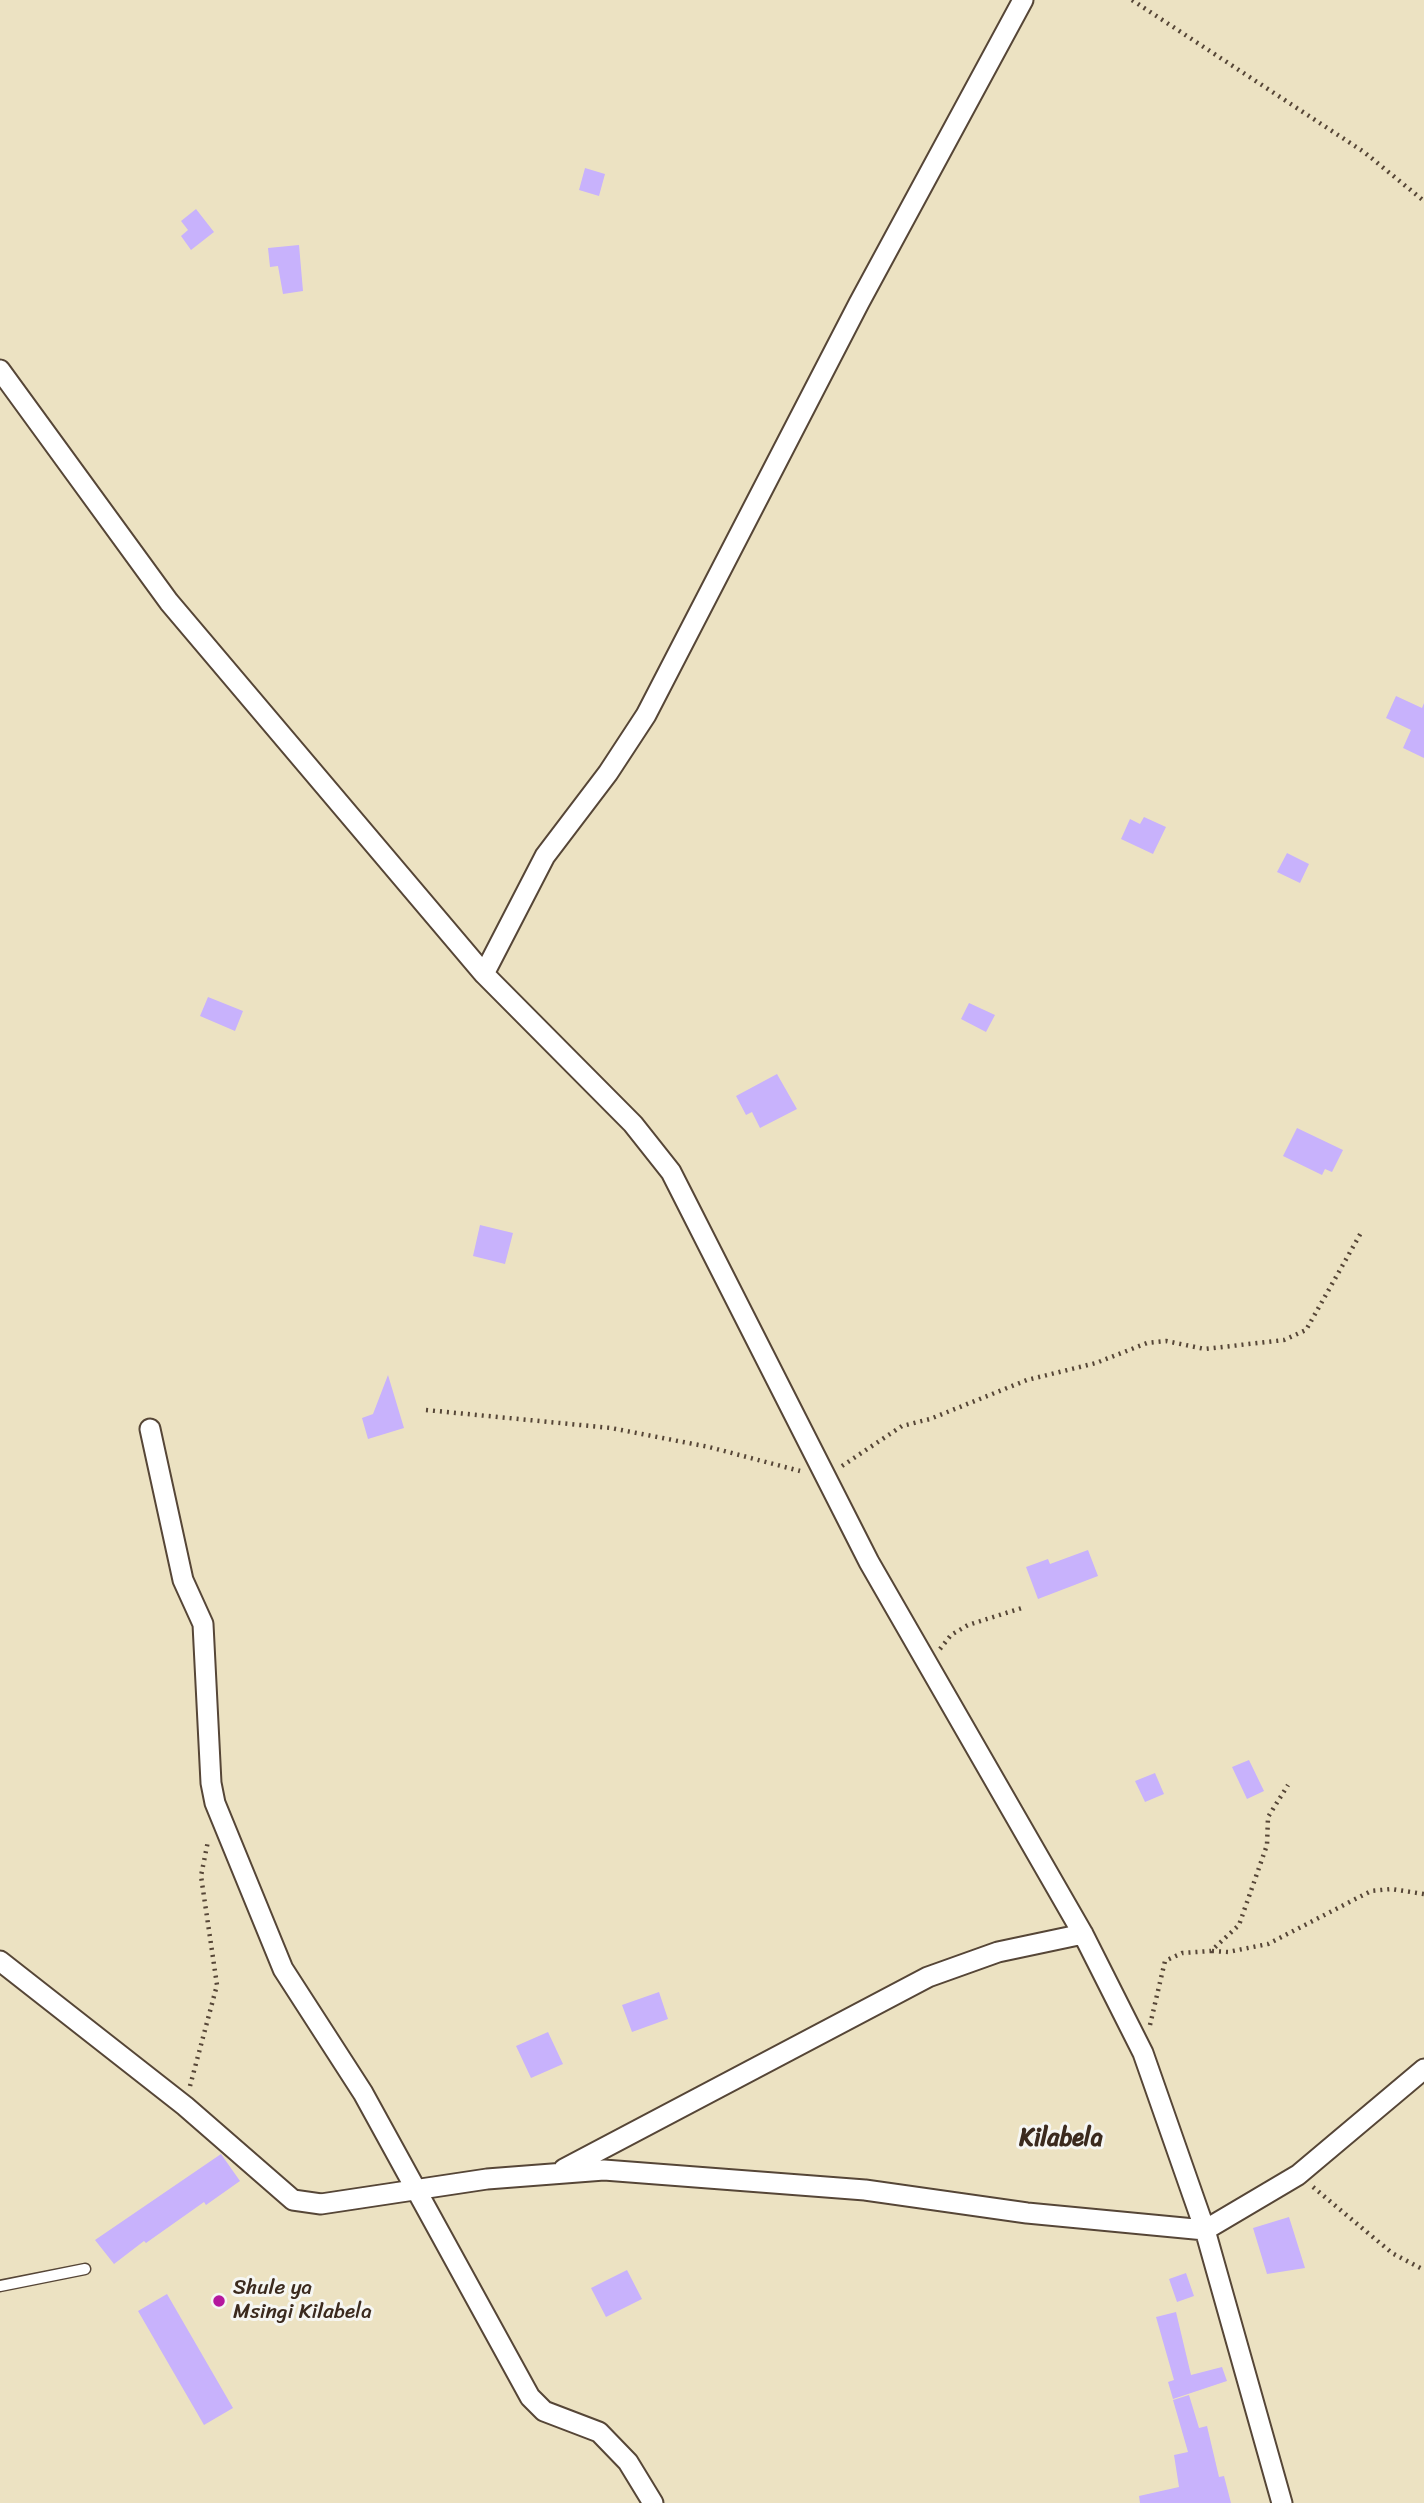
<!DOCTYPE html>
<html>
<head>
<meta charset="utf-8">
<style>
	body { margin:0 }
	canvas { display:block; background:#ece2c2 }
</style>
</head>
<body>
<canvas width="1424" height="2503"></canvas>
<script>
const context = document.querySelector('canvas').getContext('2d');
context.lineJoin = 'round';
function fill(path, color) { context.fillStyle = color; context.fill(path, 'evenodd'); }
const poly = rows => new Path2D(rows.map(r => 'M' + r).join(''));
function trace(path, color, width, dash) { context.strokeStyle = color; context.lineWidth = width; context.lineCap = dash ? 'butt' : 'round'; context.setLineDash(dash || []); context.stroke(path); }
function write(font, color, halo, rows, align = 'center') {
  context.font = font + ' Sriracha,sans-serif'; context.lineWidth = 6; context.setLineDash([]); context.textBaseline = 'middle'; context.strokeStyle = halo; context.fillStyle = color; for (const [text, x, y, turn = 0] of rows) {
    context.save(); context.translate(x, y); context.rotate((+turn || 0) * Math.PI / 180); context.textAlign = isNaN(turn) ? turn : align; if (halo) context.strokeText(text, 0, 0); context.fillText(text, 0, 0); context.restore();
  }
}
const building = poly([
	[585,168,605,174,599,196,579,190],
	[196,209,214,232,191,250,181,236,188,230,181,221],
	[299,245,303,291,283,294,278,266,270,267,268,248],
	[1396,696,1422,708,1424,703,1424,758,1403,748,1411,730,1386,718],
	[1144,817,1166,827,1153,854,1121,839,1130,819,1140,824],
	[1287,853,1309,864,1300,883,1277,872],
	[208,997,243,1011,235,1031,200,1016],
	[969,1003,995,1015,986,1032,961,1019],
	[777,1074,797,1109,760,1128,752,1112,746,1115,736,1096],
	[1297,1128,1343,1150,1332,1172,1325,1169,1322,1175,1283,1156],
	[480,1225,513,1233,505,1264,473,1256],
	[388,1375,404,1428,368,1439,362,1418,373,1414],
	[1088,1550,1098,1576,1038,1599,1026,1567,1048,1559,1050,1564],
	[1249,1760,1264,1791,1247,1799,1232,1767],
	[1155,1773,1164,1794,1145,1802,1135,1781],
	[659,1992,668,2019,632,2032,622,2005],
	[548,2032,563,2064,531,2078,516,2046],
	[221,2154,240,2181,206,2205,204,2202,146,2243,144,2241,114,2264,95,2240],
	[1289,2217,1305,2268,1267,2274,1253,2228],
	[627,2270,642,2299,606,2317,591,2288],
	[1186,2273,1194,2296,1177,2302,1169,2279],
	[167,2294,233,2408,204,2425,138,2311],
	[1176,2312,1191,2375,1222,2367,1227,2381,1173,2399,1168,2382,1174,2380,1156,2317],
	[1189,2395,1199,2428,1207,2426,1219,2477,1224,2476,1231,2503,1140,2503,1139,2496,1179,2487,1174,2455,1188,2452,1173,2400]
]);
const path = poly([
	[1132,0,1364,152,1424,201],
	[426,1410,611,1428,709,1447,800,1471],
	[842,1466,902,1426,930,1419,1027,1380,1096,1363,1147,1343,1166,1341,1205,1349,1284,1340,1306,1330,1362,1231],
	[940,1649,951,1635,968,1625,1025,1607],
	[1212,1951,1228,1952,1268,1944,1371,1891,1391,1889,1424,1894],
	[1150,2025,1165,1961,1182,1953,1211,1951,1239,1925,1267,1845,1268,1817,1288,1785],
	[190,2086,217,1985,201,1876,208,1841],
	[1313,2187,1392,2253,1424,2270]
]);
const lane = poly([
	[0,2286,85,2269]
]);
const street = poly([
	[0,370,169,602,484,974,633,1124,671,1172,869,1562,1083,1934,1143,2053,1205,2230,1282,2503],
	[484,974,545,856,608,773,646,715,859,303,1023,0],
	[150,1429,183,1580,203,1624,211,1783,215,1803,283,1969,363,2093,530,2397,544,2411,599,2432,628,2462,653,2503],
	[0,1961,185,2106,293,2200,321,2204,487,2179,604,2170,865,2190,1027,2213,1205,2230,1298,2175,1424,2069],
	[564,2169,928,1977,998,1952,1083,1934]
]);
const markers = [
	[219,2301,7,"#b5179e"]
];
const poiNames = [
	["Shule ya",233,2289],
	["Msingi Kilabela",233,2313]
];
const quarterNames = [
	["Kilabela",1061,2139]
];
fill(building, '#c8b2fc');
trace(lane, '#564637', 13);
trace(street, '#564637', 23);
trace(path, '#564637', 4.5, [2, 5]);
trace(lane, '#fff', 10);
trace(street, '#fff', 19);
for (const [x, y, r, color] of markers) { const dot = new Path2D(); dot.arc(x, y, r, 0, 2 * Math.PI); context.fillStyle = color; context.fill(dot); trace(dot, '#f6f6f2', 2.5); }
write('21px', '#3b2a1e', '#f6f6f2', poiNames, 'left');
write('bold 24px', '#3b2a1e', '#f6f6f2', quarterNames);
</script>
</body>
</html>
